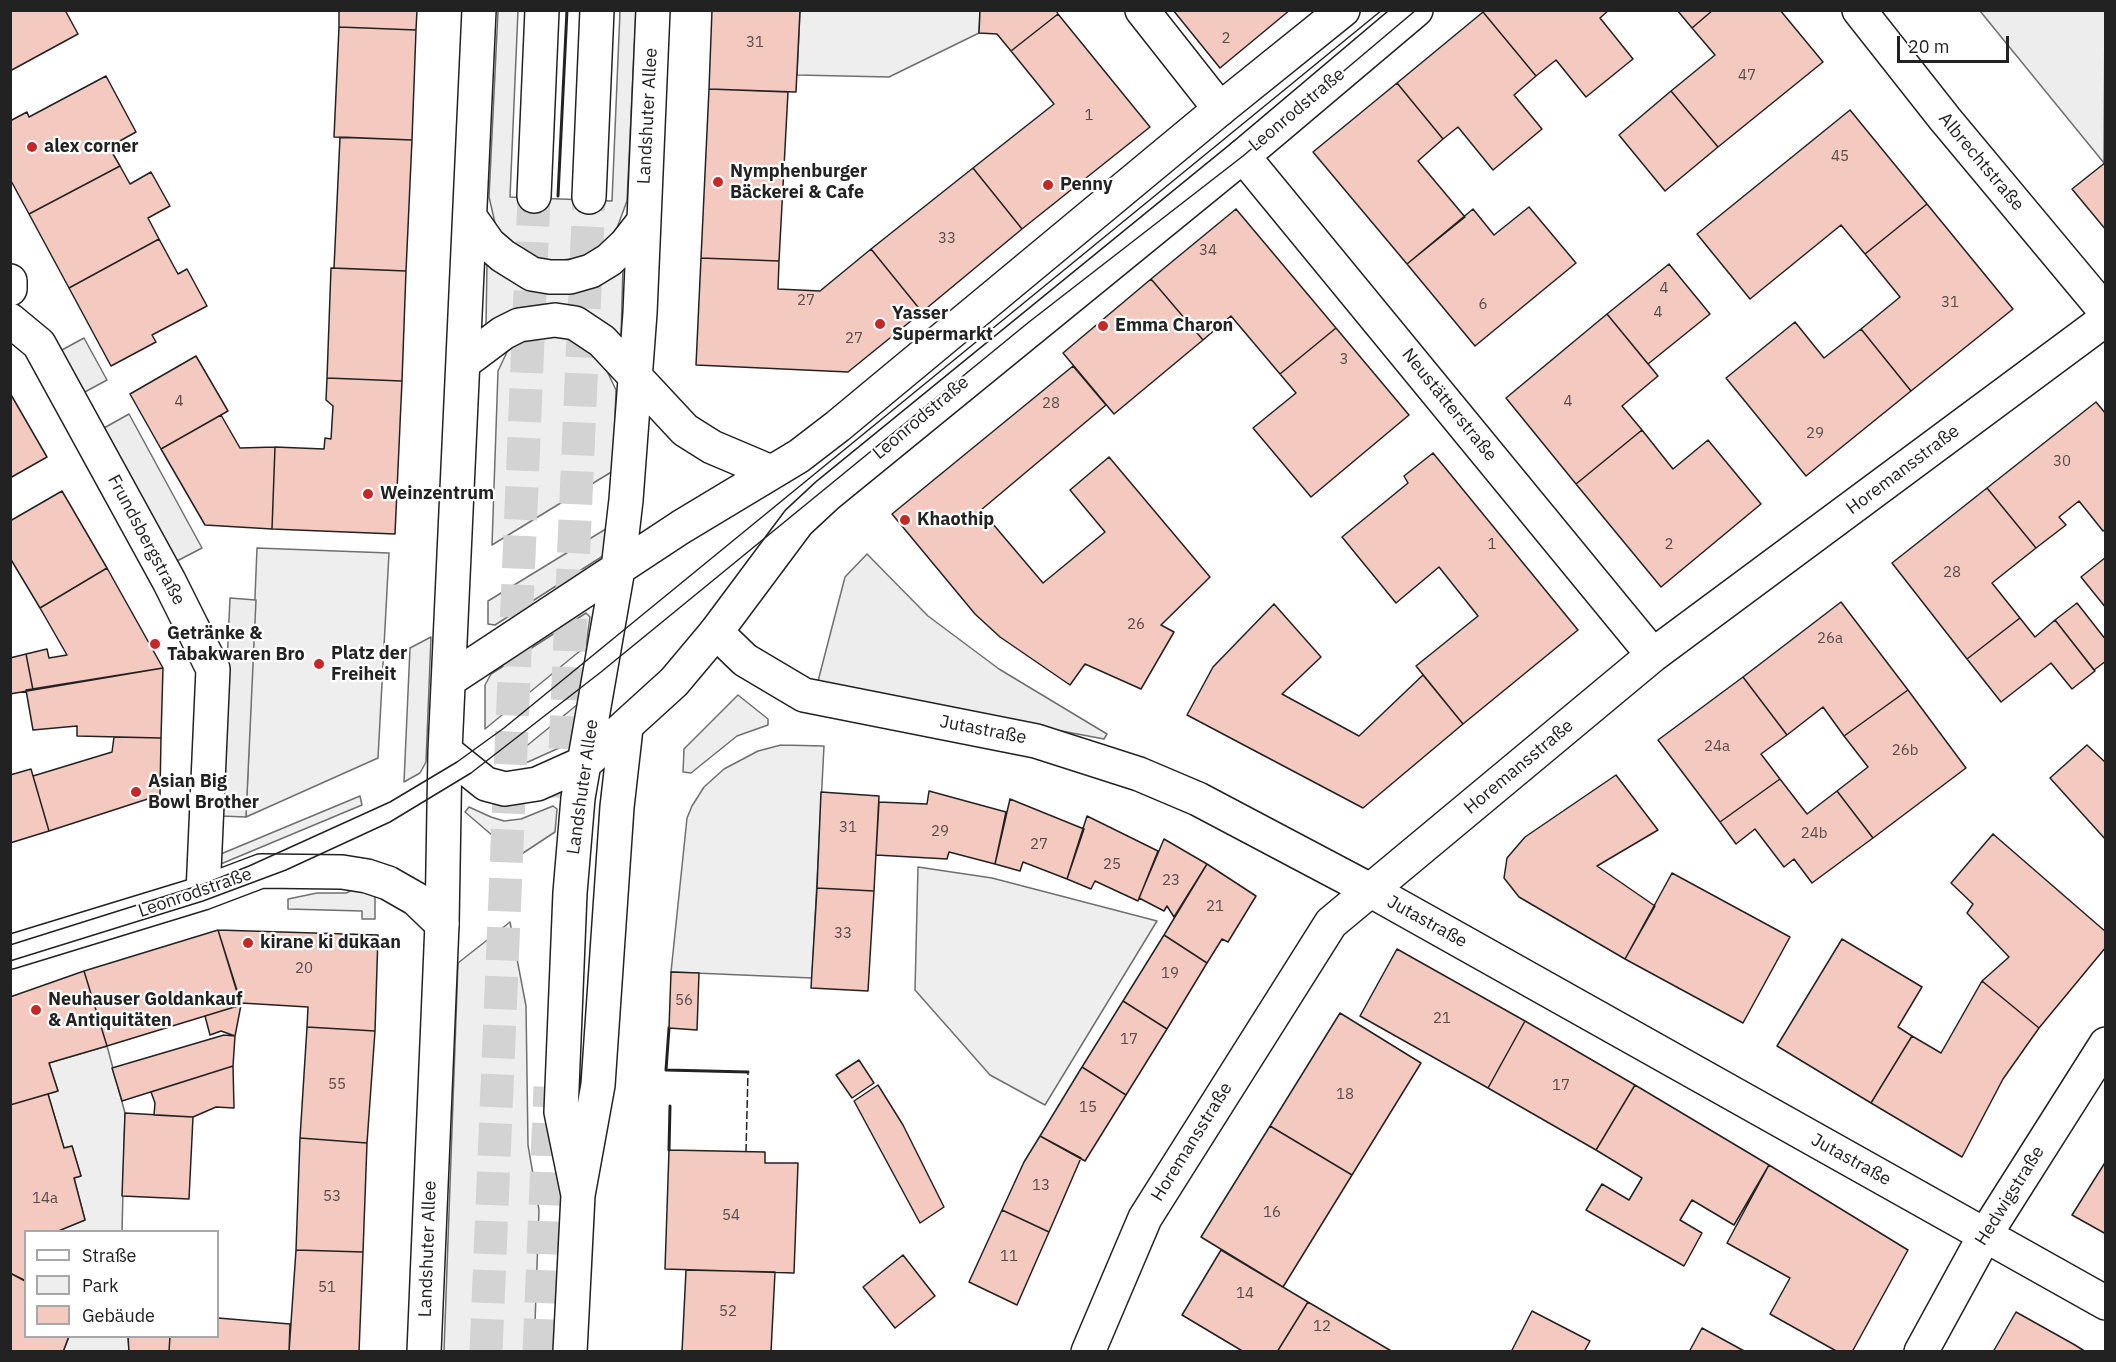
<!DOCTYPE html>
<html>
<head>
<meta charset="utf-8">
<style>
	body { margin:0 }
	#map { position:relative; width:2116px; height:1362px; overflow:hidden; background:#fff; font-family:"IBM Plex Sans",sans-serif }
	canvas { display:block }
	.frame { position:absolute; inset:0; border:12px solid #222; pointer-events:none }
	.legend { position:absolute; left:24px; top:1230px; width:195px; height:108px; box-sizing:border-box; background:#fff; border:2px solid #a7a7a7; margin:0; padding:8px 10px; list-style:none; font-size:18px; color:#222 }
	.legend li { display:flex; align-items:center; gap:12px; height:30px }
	.legend b { width:30px; border:2px solid #a7a7a7 }
	.scale { position:absolute; left:1897px; top:36px; width:112px; height:27px; box-sizing:border-box; border:3px solid #222; border-top:0; padding-left:8px; font-size:18px; line-height:21px; white-space:nowrap; color:#222; -webkit-text-stroke:4px #fff; paint-order:stroke }
</style>
</head>
<body>
<div id="map">
<canvas width="2116" height="1362"></canvas>
<div class="frame"></div>
<ul class="legend">
<li><b style="height:8px;background:#fff"></b>Straße</li>
<li><b style="height:16px;background:#eee"></b>Park</li>
<li><b style="height:16px;background:#f3c9c0"></b>Gebäude</li>
</ul>
<div class="scale">20 m</div>
</div>
<script>
const context = document.querySelector('canvas').getContext('2d');
context.lineJoin = 'round';
function fill(path, color) { context.fillStyle = color; context.fill(path, 'evenodd'); }
const poly = rows => new Path2D(rows.map(r => 'M' + r).join(''));
function trace(path, color, width, dash) { context.strokeStyle = color; context.lineWidth = width; context.lineCap = dash ? 'butt' : 'round'; context.setLineDash(dash || []); context.stroke(path); }
function write(font, color, halo, rows, align = 'center') {
  context.font = font + ' "IBM Plex Sans",sans-serif'; context.lineWidth = 4.5; context.setLineDash([]); context.textBaseline = 'middle'; context.strokeStyle = halo; context.fillStyle = color; for (const [text, x, y, turn = 0] of rows) {
    context.save(); context.translate(x, y); context.rotate((+turn || 0) * Math.PI / 180); context.textAlign = isNaN(turn) ? turn : align; if (halo) context.strokeText(text, 0, 0); context.fillText(text, 0, 0); context.restore();
  }
}
const green = poly([
	[498,11,518,11,510,197,612,201,620,11,636,11,627,201,617,228,602,246,579,258,552,261,528,257,508,243,495,223,489,197,498,11],
	[800,11,980,11,979,33,889,77,797,75,800,11],
	[487,263,623,266,621,338,562,305,524,306,492,324,486,324,487,263],
	[567,335,591,350,607,371,616,390,613,471,492,545,498,371,507,352,519,340,567,335],
	[609,527,606,554,495,625,488,624,488,601,609,527],
	[257,548,389,553,378,758,246,817,257,548],
	[586,613,590,617,586,646,485,729,485,685,491,674,586,613],
	[431,637,426,762,420,773,404,782,410,648,431,637],
	[738,695,768,719,768,725,737,736,691,773,683,772,684,749,738,695],
	[578,704,570,743,528,762,518,762,513,757,578,704],
	[781,745,824,746,812,978,671,972,687,818,692,806,704,787,724,769,758,751,781,745],
	[360,796,362,805,216,866,216,856,360,796],
	[553,806,557,809,555,832,514,859,500,842,465,812,469,807,491,817,504,821,521,819,553,806],
	[918,867,992,878,1157,921,1045,1105,990,1075,915,990,918,867],
	[362,886,375,892,375,919,362,919,362,911,288,909,288,899,317,893,346,893,362,886],
	[510,922,526,1006,528,1145,539,1210,534,1351,444,1351,458,963,510,922],
	[107,1046,125,1113,122,1231,56,1231,85,1220,74,1178,81,1176,72,1146,64,1148,48,1094,58,1091,49,1063,107,1046],
	[69,1337,128,1337,129,1351,63,1352,69,1337]
]);
const parking = poly([
	[1980,11,2105,11,2104,163,1980,11],
	[84,338,107,380,83,393,60,351,84,338],
	[129,414,202,548,177,561,104,428,129,414],
	[867,554,928,616,999,669,1107,734,1104,739,817,685,845,577,867,554],
	[230,598,256,600,246,817,220,816,230,598]
]);
const building = poly([
	[10,10,65,10,78,34,10,71,10,10],
	[339,10,417,10,416,30,339,27,339,10],
	[712,10,800,10,796,92,709,89,712,10],
	[980,10,1056,10,1058,14,1011,51,997,34,979,33,980,10],
	[1173,10,1290,10,1220,68,1173,10],
	[1485,10,1609,10,1600,18,1633,59,1586,97,1556,60,1536,76,1483,12,1485,10],
	[1677,10,1713,10,1692,28,1677,10],
	[1713,10,1780,10,1823,62,1718,147,1671,91,1715,55,1692,28,1713,10],
	[1483,12,1536,76,1514,95,1542,129,1493,170,1458,127,1443,139,1397,83,1483,12],
	[1058,14,1150,127,1022,229,973,168,1054,104,1011,51,1058,14],
	[339,27,416,30,412,140,334,137,339,27],
	[106,76,136,132,109,147,120,166,29,214,10,179,10,121,27,112,29,117,106,76],
	[1397,83,1443,139,1418,161,1465,217,1407,264,1313,152,1397,83],
	[709,89,788,92,779,261,701,258,709,89],
	[1671,91,1718,147,1665,191,1619,135,1671,91],
	[1850,110,1927,204,1865,254,1841,225,1750,299,1697,234,1850,110],
	[340,137,412,140,406,271,334,268,340,137],
	[2106,162,2106,230,2072,189,2106,162],
	[120,166,130,184,151,172,170,206,148,218,159,239,69,288,29,214,120,166],
	[973,168,1022,229,922,312,871,249,973,168],
	[1927,204,2013,309,1911,391,1861,329,1900,297,1865,254,1927,204],
	[1529,207,1576,263,1475,346,1407,264,1473,209,1494,235,1529,207],
	[1236,209,1336,328,1280,374,1231,316,1203,340,1151,279,1236,209],
	[159,239,178,274,187,269,207,306,152,335,156,342,111,366,69,288,159,239],
	[871,249,922,312,848,372,696,365,701,258,779,261,778,289,820,291,871,249],
	[1669,264,1710,314,1648,364,1607,314,1669,264],
	[331,268,406,271,402,381,327,378,331,268],
	[1151,279,1203,340,1114,414,1063,353,1151,279],
	[1607,314,1658,376,1622,406,1642,430,1576,484,1506,398,1607,314],
	[1795,322,1824,358,1861,329,1911,391,1806,476,1726,378,1795,322],
	[1336,328,1409,415,1311,497,1253,428,1296,393,1280,374,1336,328],
	[196,356,228,411,161,449,130,394,196,356],
	[1073,366,1106,405,981,510,1043,583,1105,532,1070,490,1109,457,1210,577,1161,625,1174,632,1141,689,1085,664,1070,685,1000,637,975,614,892,514,1073,366],
	[327,378,402,381,395,534,272,529,275,447,324,449,325,438,331,439,333,406,326,400,327,378],
	[10,393,47,457,10,478,10,393],
	[2096,402,2106,414,2106,529,2103,531,2079,501,2059,517,2066,525,2036,548,1987,488,2096,402],
	[221,415,240,448,275,447,272,529,205,525,161,449,221,415],
	[1642,430,1673,469,1708,440,1761,504,1661,587,1576,484,1642,430],
	[1433,453,1578,630,1463,724,1416,666,1478,616,1439,567,1396,603,1342,537,1408,483,1404,476,1433,453],
	[1987,488,2036,548,1992,583,2020,618,1967,659,1892,563,1987,488],
	[62,491,107,568,40,608,10,558,10,521,62,491],
	[2106,557,2106,608,2081,577,2106,557],
	[107,568,163,668,33,690,26,654,47,649,49,658,67,655,40,608,107,568],
	[1841,602,1908,690,1844,736,1823,707,1787,735,1743,677,1841,602],
	[2077,603,2106,640,2106,661,2094,670,2055,620,2077,603],
	[1274,604,1321,657,1282,694,1359,736,1423,675,1463,724,1363,808,1187,715,1213,667,1274,604],
	[2020,618,2035,637,2055,620,2095,671,2072,689,2051,663,2001,702,1967,659,2020,618],
	[26,654,33,690,10,694,10,658,26,654],
	[163,668,161,738,77,736,77,726,33,730,26,690,163,668],
	[1743,677,1787,735,1761,754,1780,779,1720,822,1658,740,1743,677],
	[1908,690,1966,768,1873,838,1837,791,1868,767,1844,736,1908,690],
	[114,737,161,738,160,795,49,831,33,776,112,752,114,737],
	[2087,745,2106,763,2106,840,2050,778,2087,745],
	[31,769,49,831,10,843,10,775,31,769],
	[1616,775,1658,830,1597,866,1655,906,1625,959,1519,897,1504,878,1507,858,1525,837,1616,775],
	[1780,779,1807,814,1837,791,1873,838,1812,883,1794,859,1784,867,1755,829,1736,844,1720,822,1780,779],
	[929,791,1006,812,995,864,949,852,947,859,876,855,879,802,927,804,929,791],
	[821,792,879,796,874,891,817,888,821,792],
	[1010,799,1084,829,1067,879,1023,862,1020,871,995,864,1010,799],
	[1087,816,1158,851,1138,901,1095,881,1091,889,1067,879,1087,816],
	[1993,834,2106,932,2106,947,2039,1028,1982,981,2009,957,1967,913,1973,904,1951,883,1993,834],
	[1164,839,1207,864,1174,917,1167,906,1164,911,1139,898,1164,839],
	[1207,864,1256,896,1228,942,1222,939,1207,963,1164,935,1207,864],
	[1672,873,1790,937,1743,1023,1625,959,1672,873],
	[817,888,874,891,868,991,811,988,817,888],
	[218,930,241,1005,107,1046,84,971,218,930],
	[218,930,378,935,375,1031,307,1027,308,1007,241,1003,218,930],
	[1164,935,1207,963,1167,1029,1123,1001,1164,935],
	[1842,939,1922,987,1898,1027,1912,1036,1871,1103,1777,1046,1842,939],
	[1397,949,1525,1021,1488,1088,1360,1016,1397,949],
	[84,971,107,1046,49,1063,58,1091,10,1105,10,997,84,971],
	[671,972,699,973,697,1030,669,1028,671,972],
	[1982,981,2039,1028,2003,1079,1962,1157,1871,1103,1912,1036,1941,1053,1982,981],
	[1123,1001,1167,1029,1126,1095,1082,1067,1123,1001],
	[241,1005,235,1036,221,1031,210,1035,205,1016,241,1005],
	[1340,1013,1421,1063,1352,1175,1270,1126,1340,1013],
	[1525,1021,1635,1085,1596,1150,1488,1088,1525,1021],
	[307,1027,375,1031,367,1143,300,1138,307,1027],
	[224,1035,235,1036,233,1066,122,1101,112,1068,224,1035],
	[859,1060,874,1083,852,1098,836,1075,859,1060],
	[233,1066,234,1108,216,1107,193,1117,154,1115,155,1103,151,1092,233,1066],
	[1082,1067,1126,1095,1085,1161,1040,1136,1082,1067],
	[878,1085,903,1125,944,1207,920,1223,854,1101,878,1085],
	[1635,1085,1769,1165,1734,1225,1692,1200,1680,1220,1702,1233,1684,1266,1586,1210,1602,1184,1629,1200,1642,1178,1596,1150,1635,1085],
	[48,1094,64,1148,72,1146,81,1176,74,1178,85,1220,56,1232,26,1232,25,1281,10,1273,10,1105,48,1094],
	[125,1113,193,1117,189,1199,122,1196,125,1113],
	[1270,1126,1352,1175,1283,1287,1201,1237,1270,1126],
	[1040,1136,1081,1158,1049,1232,1002,1210,1024,1162,1040,1136],
	[300,1138,367,1143,363,1252,296,1250,300,1138],
	[669,1150,765,1152,765,1163,798,1163,794,1273,665,1269,669,1150],
	[2106,1161,2106,1234,2072,1215,2106,1161],
	[1769,1165,1908,1250,1852,1352,1838,1352,1770,1314,1790,1278,1727,1243,1769,1165],
	[1002,1210,1049,1232,1017,1305,969,1282,1002,1210],
	[296,1250,363,1252,359,1352,289,1352,296,1250],
	[1221,1250,1308,1302,1277,1352,1244,1352,1182,1315,1221,1250],
	[903,1255,935,1296,895,1328,863,1287,903,1255],
	[686,1270,775,1272,771,1352,682,1352,686,1270],
	[10,1273,26,1281,26,1336,69,1336,63,1352,10,1352,10,1273],
	[1308,1302,1393,1352,1277,1352,1308,1302],
	[1532,1311,1590,1341,1584,1352,1511,1352,1532,1311],
	[2016,1312,2075,1345,2086,1352,1993,1352,2016,1312],
	[218,1318,290,1324,289,1352,169,1352,170,1336,218,1336,218,1318],
	[1702,1328,1746,1352,1689,1352,1702,1328],
	[128,1336,170,1336,169,1352,129,1352,128,1336]
]);
const highwayTunnel = poly([
	[563,798,589,197],
	[486,1352,534,196],
	[539,1352,550,1087]
]);
const minor = poly([
	[1142,10,1220,109],
	[1859,10,1945,119,2106,312],
	[1243,156,1653,655],
	[10,281,10,289],
	[10,320,39,344,169,581,213,669,203,893],
	[716,632,745,660,804,695,1036,741,1139,774,1198,799,1370,890,2106,1303],
	[10,952,203,893,261,871,342,872,367,876,388,883,416,899,442,924],
	[1088,1352,1145,1218,1331,923,1653,655,2106,319],
	[1921,1352,1985,1235,2106,1044]
]);
const major = poly([
	[470,217,489,244,503,256,532,274,550,277,570,277,591,271,609,260,626,244,643,222],
	[463,363,503,333,519,325,555,320,575,323,602,341,685,430,712,447,771,472],
	[449,680,681,527,799,456,838,426,1220,109,1343,10],
	[445,751,486,784,505,789,537,784,586,762,674,682,716,632,798,522,827,495,1243,156,1416,10],
	[578,1195,561,1112,570,893,578,798,618,569,626,500,640,313,653,10],
	[424,1352,442,924,445,751,479,10],
	[570,1352,578,1195,598,1085,617,807,626,728]
]);
const highway = poly([
	[534,196,542,10],
	[589,197,597,10]
]);
const tram = poly([
	[10,945,204,884,249,866,390,802,457,762,504,728,1382,10],
	[10,961,203,901,286,870,390,822,471,773,601,672,1029,322,1243,156,1416,10]
]);
const fence = poly([
	[746,1152,748,1072]
]);
const wall = poly([
	[558,196,567,10],
	[669,1028,666,1070,748,1072],
	[669,1150,670,1106]
]);
const markers = [
	[32,147,6,"#c62828"],
	[718,182,6,"#c62828"],
	[1048,185,6,"#c62828"],
	[880,324,6,"#c62828"],
	[1103,326,6,"#c62828"],
	[368,494,6,"#c62828"],
	[905,520,6,"#c62828"],
	[155,644,6,"#c62828"],
	[319,664,6,"#c62828"],
	[136,792,6,"#c62828"],
	[248,943,6,"#c62828"],
	[36,1010,6,"#c62828"]
];
const numberNames = [
	["2",1226,39],
	["31",755,43],
	["47",1747,76],
	["1",1089,116],
	["45",1840,157],
	["33",947,239],
	["34",1208,251],
	["4",1664,289],
	["27",806,301],
	["31",1950,303],
	["6",1483,305],
	["4",1658,313],
	["27",854,339],
	["3",1344,360],
	["4",179,402],
	["4",1568,402],
	["28",1051,404],
	["29",1815,434],
	["30",2062,462],
	["1",1492,545],
	["2",1669,545],
	["28",1952,573],
	["26",1136,625],
	["26a",1830,639],
	["24a",1717,747],
	["26b",1905,751],
	["31",848,828],
	["29",940,832],
	["24b",1814,834],
	["27",1039,845],
	["25",1112,865],
	["23",1171,881],
	["21",1215,907],
	["33",843,934],
	["20",304,969],
	["19",1170,974],
	["56",684,1001],
	["21",1442,1019],
	["17",1129,1040],
	["55",337,1085],
	["17",1561,1086],
	["18",1345,1095],
	["15",1088,1108],
	["13",1041,1186],
	["53",332,1197],
	["14a",45,1199],
	["16",1272,1213],
	["54",731,1216],
	["11",1009,1257],
	["51",327,1288],
	["14",1245,1294],
	["52",728,1312],
	["12",1322,1327]
];
const streetNames = [
	["Leonrodstraße",1297,110,-40],
	["Landshuter Allee",648,116,-87],
	["Albrechtstraße",1981,162,50],
	["Neustätterstraße",1449,405,51],
	["Leonrodstraße",921,418,-40],
	["Horemansstraße",1903,470,-37],
	["Frundsbergstraße",146,540,62],
	["Jutastraße",983,730,11],
	["Horemansstraße",1519,767,-40],
	["Landshuter Allee",583,787,-82],
	["Leonrodstraße",195,893,-19],
	["Jutastraße",1427,922,29],
	["Horemansstraße",1192,1142,-58],
	["Jutastraße",1851,1160,29],
	["Hedwigstraße",2010,1196,-58],
	["Landshuter Allee",428,1249,-88]
];
const poiNames = [
	["alex corner",44,147],
	["Nymphenburger",730,172],
	["Bäckerei & Cafe",730,193],
	["Penny",1060,185],
	["Yasser",892,314],
	["Supermarkt",892,335],
	["Emma Charon",1115,326],
	["Weinzentrum",380,494],
	["Khaothip",917,520],
	["Getränke &",167,634],
	["Tabakwaren Bro",167,655],
	["Platz der",331,654],
	["Freiheit",331,675],
	["Asian Big",148,782],
	["Bowl Brother",148,803],
	["kirane ki dukaan",260,943],
	["Neuhauser Goldankauf",48,1000],
	["& Antiquitäten",48,1021]
];
fill(green, '#eee');
trace(green, '#6f6f6f', 1.5);
fill(parking, '#ededed');
trace(parking, '#6f6f6f', 1.5);
fill(building, '#f3c9c0');
trace(building, '#222', 1.5);
trace(highwayTunnel, '#d3d3d3', 33, [33, 16]);
trace(minor, '#222', 36);
trace(major, '#222', 36);
trace(highway, '#222', 36);
trace(minor, '#fff', 33);
trace(major, '#fff', 33);
trace(highway, '#fff', 33);
trace(tram, '#222', 1.5);
trace(fence, '#222', 1.5, [8, 3]);
trace(wall, '#222', 3);
for (const [x, y, r, color] of markers) { const dot = new Path2D(); dot.arc(x, y, r, 0, 2 * Math.PI); context.fillStyle = color; context.fill(dot); trace(dot, '#fff', 2); }
write('15px', '#564c4a', null, numberNames);
write('18px', '#222', '#fff', streetNames);
write('bold 18px', '#222', '#fff', poiNames, 'left');
</script>
</body>
</html>
